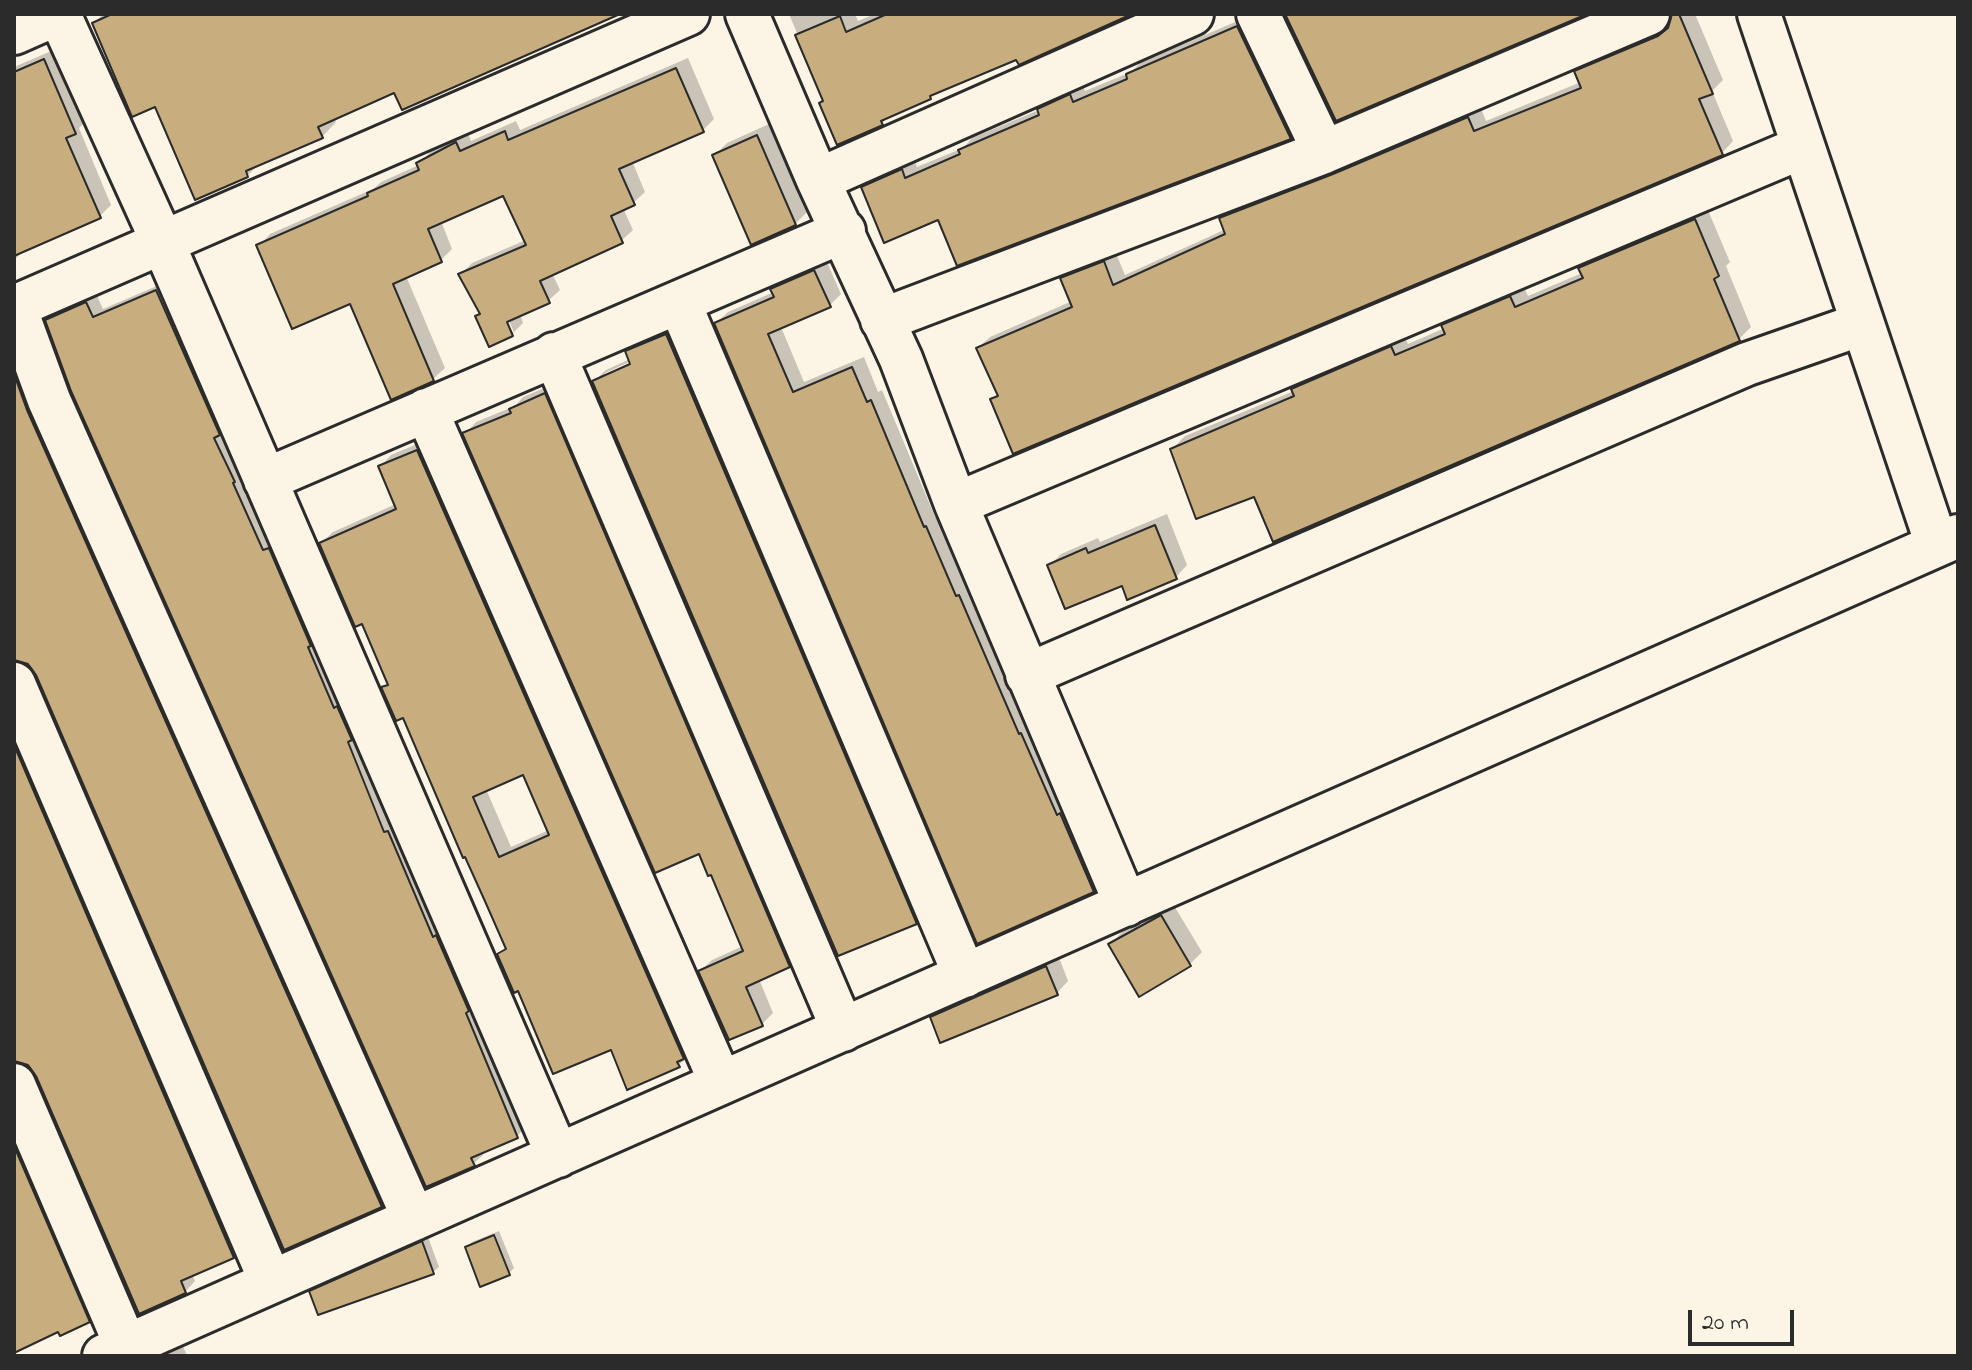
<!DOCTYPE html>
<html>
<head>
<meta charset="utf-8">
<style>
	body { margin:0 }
	#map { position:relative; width:1972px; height:1370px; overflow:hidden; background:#fcf5e5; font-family:"Indie Flower",sans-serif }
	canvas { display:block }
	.frame { position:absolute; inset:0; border:16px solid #2b2b2b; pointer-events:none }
	.scale { position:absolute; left:1688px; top:1310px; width:106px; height:36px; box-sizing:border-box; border:4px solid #2b2b2b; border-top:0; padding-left:10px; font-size:24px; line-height:28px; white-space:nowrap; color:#2b2b2b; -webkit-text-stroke:6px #fcf5e5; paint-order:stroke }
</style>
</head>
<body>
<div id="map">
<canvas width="1972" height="1370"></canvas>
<div class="frame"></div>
<div class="scale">20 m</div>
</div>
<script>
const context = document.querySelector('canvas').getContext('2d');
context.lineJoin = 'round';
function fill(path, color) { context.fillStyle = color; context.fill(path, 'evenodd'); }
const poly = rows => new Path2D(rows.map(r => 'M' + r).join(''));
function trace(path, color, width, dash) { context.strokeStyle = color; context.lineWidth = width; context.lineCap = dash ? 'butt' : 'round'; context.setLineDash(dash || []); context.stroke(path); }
const shadow = poly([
	[103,14,601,14,395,91,334,118,336,122,322,137,260,163,247,176,156,104,94,23],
	[789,14,855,14,858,21,875,14,1130,14,1017,57,935,92,930,97,890,115,882,123,825,100],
	[1673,14,1695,14,1723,80,1712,91,1733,141,1722,153,993,399,999,393,978,348,990,337,1072,301,1063,278,1074,267,1115,251,1125,275,1226,229,1221,218,1233,207,1480,106,1486,121,1581,82,1577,72,1588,60,1670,25],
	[1249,16,1302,126,1290,137,939,218,863,188,875,176,914,159,917,167,963,148,972,138,1039,110,1051,98,1082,84,1085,91,1131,72,1140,63],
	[56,49,87,120,79,128,111,205,100,216,26,249,14,260,14,67],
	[688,58,714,119,703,130,632,161,645,192,633,203,623,208,633,230,621,241,552,273,560,290,548,301,520,314,523,323,512,334,482,313,460,275,472,263,526,240,504,193,441,221,452,249,441,260,406,276,445,368,433,379,351,301,259,246,270,234,373,189,381,182,419,165,430,152,468,133,471,141,516,121,520,130],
	[505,312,514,332,509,332,501,314],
	[769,124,807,212,795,224,715,155,727,143],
	[1707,208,1730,262,1726,266,1751,327,1738,340,1256,494,1172,449,1185,436,1294,391,1306,377,1404,335,1408,344,1445,328,1444,326,1456,313,1523,285,1528,296,1582,273,1581,268,1593,256],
	[826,260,841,294,830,305,781,327,804,382,864,357,878,392,882,390,935,517,938,515,1105,878,1093,890,716,323,728,312,774,292,772,289,784,278],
	[166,282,526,1127,517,1136,481,1151,483,1155,473,1164,47,320,57,310,96,294,103,309],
	[678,323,927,911,916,922,594,381,606,370,630,359,627,352,639,340],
	[638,358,640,362,605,377,605,373],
	[16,341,37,399,392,1195,383,1203,25,400,21,401,378,1203,383,1203,285,1248,38,673,29,663,14,659],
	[556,383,801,954,789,966,759,979,773,1013,762,1024,700,971,712,960,743,946,712,872,465,434,476,422,515,406,523,397],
	[429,439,690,1054,678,1066,612,1048,499,954,507,946,405,715,384,688,389,683,363,621,321,543,333,532,396,504,380,467,391,455],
	[524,773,549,830,511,847,486,789],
	[1167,514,1187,565,1176,577,1123,583,1049,566,1061,554,1098,538,1100,542],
	[14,711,244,1246,233,1256,192,1274,195,1281,185,1292,38,1075,30,1065,14,1060],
	[1173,904,1202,952,1190,964,1111,944,1122,932],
	[1058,955,1068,981,1057,993,932,1017,944,1006],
	[14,1112,99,1310,88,1320,59,1329,14,1351],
	[499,1231,514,1268,508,1274,467,1248,472,1242],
	[428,1237,439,1267,433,1272,312,1292,317,1286],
	[183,1346,187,1356,160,1356]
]);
const building = poly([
	[112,14,620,14,402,110,394,93,318,127,323,138,246,171,248,177,195,200,155,107,132,117,92,23,112,14],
	[887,14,1132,14,1019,65,1016,60,930,96,931,99,881,121,883,125,837,145,819,103,823,101,795,35,840,16,846,32,887,14],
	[1285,14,1587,14,1336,121,1285,14],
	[1672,14,1679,14,1713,94,1699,99,1723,155,1013,454,990,399,998,396,976,348,1072,307,1060,278,1104,261,1113,285,1225,234,1219,218,1333,174,1468,117,1474,131,1581,88,1574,71,1658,36,1668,28,1672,14],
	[1237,26,1291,139,957,266,938,220,884,243,861,187,902,169,905,178,960,154,958,150,1039,115,1037,109,1070,94,1073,102,1127,79,1126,74,1237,26],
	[44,59,76,134,66,138,101,218,14,256,14,72,44,59],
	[676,68,704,132,619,169,635,205,611,216,623,243,540,281,550,303,507,322,513,336,489,347,475,316,480,314,458,274,526,245,503,196,428,229,442,262,393,284,434,381,391,400,350,304,292,329,256,245,368,196,367,193,419,170,416,163,456,142,460,151,505,131,508,140,676,68],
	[757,135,796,225,751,245,712,155,757,135],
	[1695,219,1719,276,1714,279,1740,341,1273,542,1254,497,1196,519,1170,449,1294,396,1291,389,1391,346,1395,355,1445,334,1441,325,1510,296,1515,307,1583,278,1578,268,1695,219],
	[814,270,831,307,768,334,793,392,852,367,867,402,871,400,924,527,926,526,956,596,959,595,1019,734,1021,733,1057,815,1060,813,1094,892,977,944,714,323,774,297,770,289,814,270],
	[156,290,220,435,214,438,235,482,233,483,263,550,269,548,311,646,308,647,334,708,337,706,352,740,348,742,384,832,388,831,433,937,436,935,469,1011,466,1013,518,1138,471,1158,475,1166,426,1187,71,391,45,320,86,302,93,317,156,290],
	[666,334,917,924,838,956,592,381,630,364,625,351,666,334],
	[14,374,27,410,382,1207,284,1250,36,675,28,664,14,660,14,374],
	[545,393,790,967,746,987,763,1026,729,1040,698,971,743,951,711,875,708,876,699,854,655,873,462,433,511,413,509,409,545,393],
	[417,450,684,1059,677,1062,680,1067,627,1090,611,1050,553,1074,518,991,514,993,497,954,506,949,484,899,465,857,463,858,403,718,396,721,381,687,388,685,362,624,355,627,319,543,396,509,378,466,417,450],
	[523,775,549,835,499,857,473,797,523,775],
	[1155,525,1177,579,1127,600,1122,586,1065,609,1047,565,1086,548,1088,553,1155,525],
	[14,745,234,1258,181,1281,186,1293,139,1314,36,1076,28,1065,14,1061,14,745],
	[1161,915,1191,966,1139,997,1108,944,1161,915],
	[1046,966,1058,995,940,1043,930,1017,1046,966],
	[14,1146,90,1322,60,1336,58,1332,14,1353,14,1146],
	[494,1235,510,1275,480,1287,465,1247,494,1235],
	[422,1241,434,1274,318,1315,309,1291,422,1241]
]);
const street = poly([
	[59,14,163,243,558,1156],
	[747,14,818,180,901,359,956,504,1126,905],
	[1258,14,1324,152],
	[1759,14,1937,545],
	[14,33,57,14],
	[818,180,1192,14],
	[679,302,965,976],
	[14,307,688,14],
	[15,307,49,400,414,1219],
	[882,320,1324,152,1648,14],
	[554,354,843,1030],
	[426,410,721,1083],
	[265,480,844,231],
	[956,504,1803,147],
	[1027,675,1747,364,1862,324],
	[14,684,271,1282],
	[14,1085,126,1346],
	[104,1356,1958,536]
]);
fill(shadow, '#0003');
fill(building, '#c8ae7f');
trace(building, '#2b2b2b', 2);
trace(street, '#2b2b2b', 48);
trace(street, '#fcf5e5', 42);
</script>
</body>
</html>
